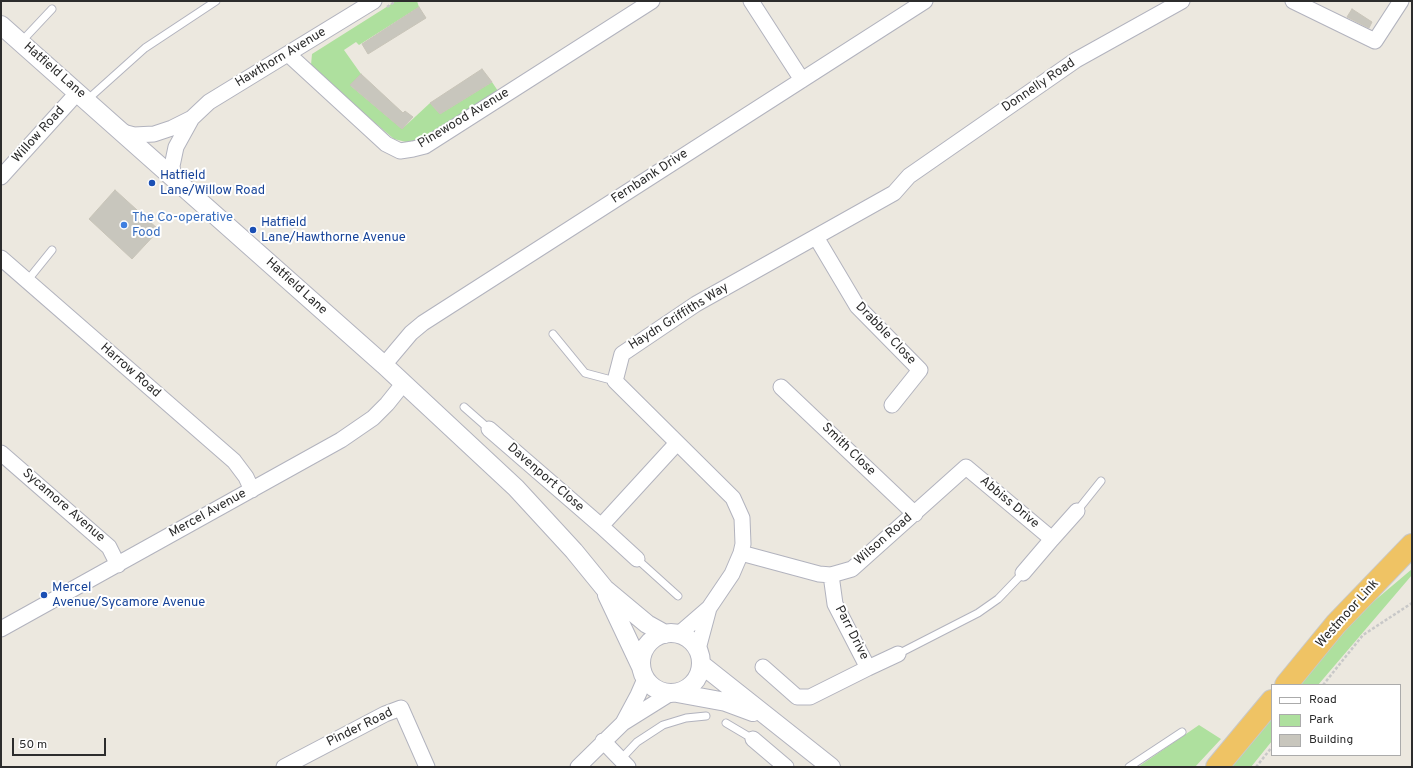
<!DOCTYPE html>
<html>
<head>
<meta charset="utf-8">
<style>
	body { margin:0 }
	#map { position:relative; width:1413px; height:768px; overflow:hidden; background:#ece8df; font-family:Overpass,sans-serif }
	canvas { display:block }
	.frame { position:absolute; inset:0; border:2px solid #2c2c2c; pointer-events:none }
	.legend { position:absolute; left:1271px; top:684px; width:130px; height:72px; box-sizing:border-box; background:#fff; border:1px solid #ababab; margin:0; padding:5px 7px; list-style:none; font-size:12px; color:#2c2c2c }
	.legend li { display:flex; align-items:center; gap:8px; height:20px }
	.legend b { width:20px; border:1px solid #ababab }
	.scale { position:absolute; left:12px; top:738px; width:94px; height:18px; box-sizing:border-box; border:2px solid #2c2c2c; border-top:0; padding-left:5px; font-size:12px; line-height:14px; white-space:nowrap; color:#2c2c2c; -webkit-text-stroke:3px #fff; paint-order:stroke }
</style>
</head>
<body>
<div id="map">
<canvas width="1413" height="768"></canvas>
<div class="frame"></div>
<ul class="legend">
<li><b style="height:5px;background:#fff"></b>Road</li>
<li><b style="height:11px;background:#aee09e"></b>Park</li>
<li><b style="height:11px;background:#c8c6bd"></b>Building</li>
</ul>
<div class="scale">50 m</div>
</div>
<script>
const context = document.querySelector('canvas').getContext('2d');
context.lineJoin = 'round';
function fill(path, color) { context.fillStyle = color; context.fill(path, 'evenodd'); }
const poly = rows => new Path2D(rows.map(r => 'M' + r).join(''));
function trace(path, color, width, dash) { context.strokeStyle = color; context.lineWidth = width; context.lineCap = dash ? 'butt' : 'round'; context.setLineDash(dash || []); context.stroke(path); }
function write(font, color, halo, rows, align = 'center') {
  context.font = font + ' Overpass,sans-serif'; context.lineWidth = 4; context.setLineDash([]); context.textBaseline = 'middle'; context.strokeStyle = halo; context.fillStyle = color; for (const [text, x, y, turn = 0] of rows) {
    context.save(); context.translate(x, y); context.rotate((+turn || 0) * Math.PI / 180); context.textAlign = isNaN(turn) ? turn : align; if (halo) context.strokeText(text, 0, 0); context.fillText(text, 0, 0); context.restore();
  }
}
const green = poly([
	[396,1,417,1,419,7,359,45,356,42,344,50,361,74,351,86,402,129,430,103,440,114,492,82,498,91,421,140,410,143,394,139,313,70,311,65,312,54],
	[1412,569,1412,575,1318,685,1296,685,1347,624],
	[1272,714,1272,741,1251,767,1228,767],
	[1199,725,1221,739,1195,767,1138,767]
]);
const building = poly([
	[419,7,426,18,368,54,362,44,419,7],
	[1352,9,1372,22,1369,28,1347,17,1352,9],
	[482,69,492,82,440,114,430,103,482,69],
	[361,74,403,113,405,111,413,117,402,129,350,85,361,74],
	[115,190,159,230,132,259,89,219,115,190]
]);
const path = poly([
	[387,7,396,1],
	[1323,685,1363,635,1412,603],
	[1256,767,1272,747]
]);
const service = poly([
	[21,42,52,9],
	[87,100,145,48,216,1],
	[27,281,52,250],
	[553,334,585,373,615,381],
	[464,407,489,429],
	[1077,511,1101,481],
	[637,559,678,596],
	[898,654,978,613,998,599,1023,573],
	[726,723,753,739],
	[621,759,637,742,663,725,686,718,706,716],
	[1129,767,1182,732]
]);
const minor = poly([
	[751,1,802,80],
	[1293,1,1375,41,1401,1],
	[288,54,386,144,400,151,413,149,425,146,652,1],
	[192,118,209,102,374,1],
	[123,132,134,135,154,134,172,128,192,118,176,147,172,166,174,178],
	[1,177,78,92],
	[816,237,857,306,920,370,892,405],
	[1,258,234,461,246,477,252,490],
	[384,365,411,333,423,323,925,1],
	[781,387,915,514],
	[489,429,601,526],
	[1,453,109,547,118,565],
	[1052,539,1077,511],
	[741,553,819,574,831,575,852,569,966,467,1052,539,1023,573],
	[637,559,601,526,677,443],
	[1,629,341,440,373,418,387,404,403,384],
	[679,634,709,608,732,574,741,553,743,544,742,518,733,498,615,381,622,354,696,304,894,193,909,176,1076,60,1182,1],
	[698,649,709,608],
	[763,667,797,697,810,697,868,668,835,604,831,575],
	[868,668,898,654],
	[623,723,638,695,645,679],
	[753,739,786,767],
	[603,741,628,767],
	[284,767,385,714,401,708,427,767],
	[578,767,623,723,671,693]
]);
const tertiary = poly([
	[1,25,384,365,516,488,574,551,605,589,647,624,665,634],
	[607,595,641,667],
	'641 663a30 30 0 1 1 60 0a30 30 0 1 1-60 0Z',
	[701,664,831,767],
	[677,693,726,702,753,712]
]);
const trunk = poly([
	[1286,685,1336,624,1412,545],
	[1217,767,1272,701]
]);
const markers = [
	[152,183,4,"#1a4fb4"],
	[124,225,4,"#3f7fe0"],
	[253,230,4,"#1a4fb4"],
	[44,595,4,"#1a4fb4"]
];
const streetNames = [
	["Hawthorn Avenue",281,58,-31],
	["Hatfield Lane",54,71,41],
	["Donnelly Road",1039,86,-34],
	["Pinewood Avenue",464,119,-31],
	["Willow Road",39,135,-48],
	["Fernbank Drive",650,177,-33],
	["Hatfield Lane",296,287,42],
	["Haydn Griffiths Way",679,317,-32],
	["Drabble Close",885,334,46],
	["Harrow Road",130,371,41],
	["Smith Close",848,450,44],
	["Davenport Close",545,478,41],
	["Abbiss Drive",1009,503,40],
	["Sycamore Avenue",63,506,41],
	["Mercel Avenue",208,514,-29],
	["Wilson Road",884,540,-41],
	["Westmoor Link",1348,614,-48],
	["Parr Drive",851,633,63],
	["Pinder Road",360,728,-26]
];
const transitNames = [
	["Hatfield",160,176],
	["Lane/Willow Road",160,191],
	["Hatfield",261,223],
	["Lane/Hawthorne Avenue",261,238],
	["Mercel",52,588],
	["Avenue/Sycamore Avenue",52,603]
];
const shopNames = [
	["The Co-operative",132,218],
	["Food",132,233]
];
fill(green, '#aee09e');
fill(building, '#c8c6bd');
trace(building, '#c8c4b8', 1);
trace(service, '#b2b3be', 9);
trace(minor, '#b2b3be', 17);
trace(tertiary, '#b2b3be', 20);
trace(trunk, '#c8c8c8', 24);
trace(path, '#c8c8c8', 2.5, [3, 2]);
trace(service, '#fff', 7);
trace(minor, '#fff', 15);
trace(tertiary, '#fff', 18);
trace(trunk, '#efc364', 22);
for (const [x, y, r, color] of markers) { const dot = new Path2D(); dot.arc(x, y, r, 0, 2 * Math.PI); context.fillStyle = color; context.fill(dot); trace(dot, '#fff', 1.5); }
write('13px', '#2c2c2c', '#fff', streetNames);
write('13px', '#164399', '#fff', transitNames, 'left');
write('13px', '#366cbe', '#fff', shopNames, 'left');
</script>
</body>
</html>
